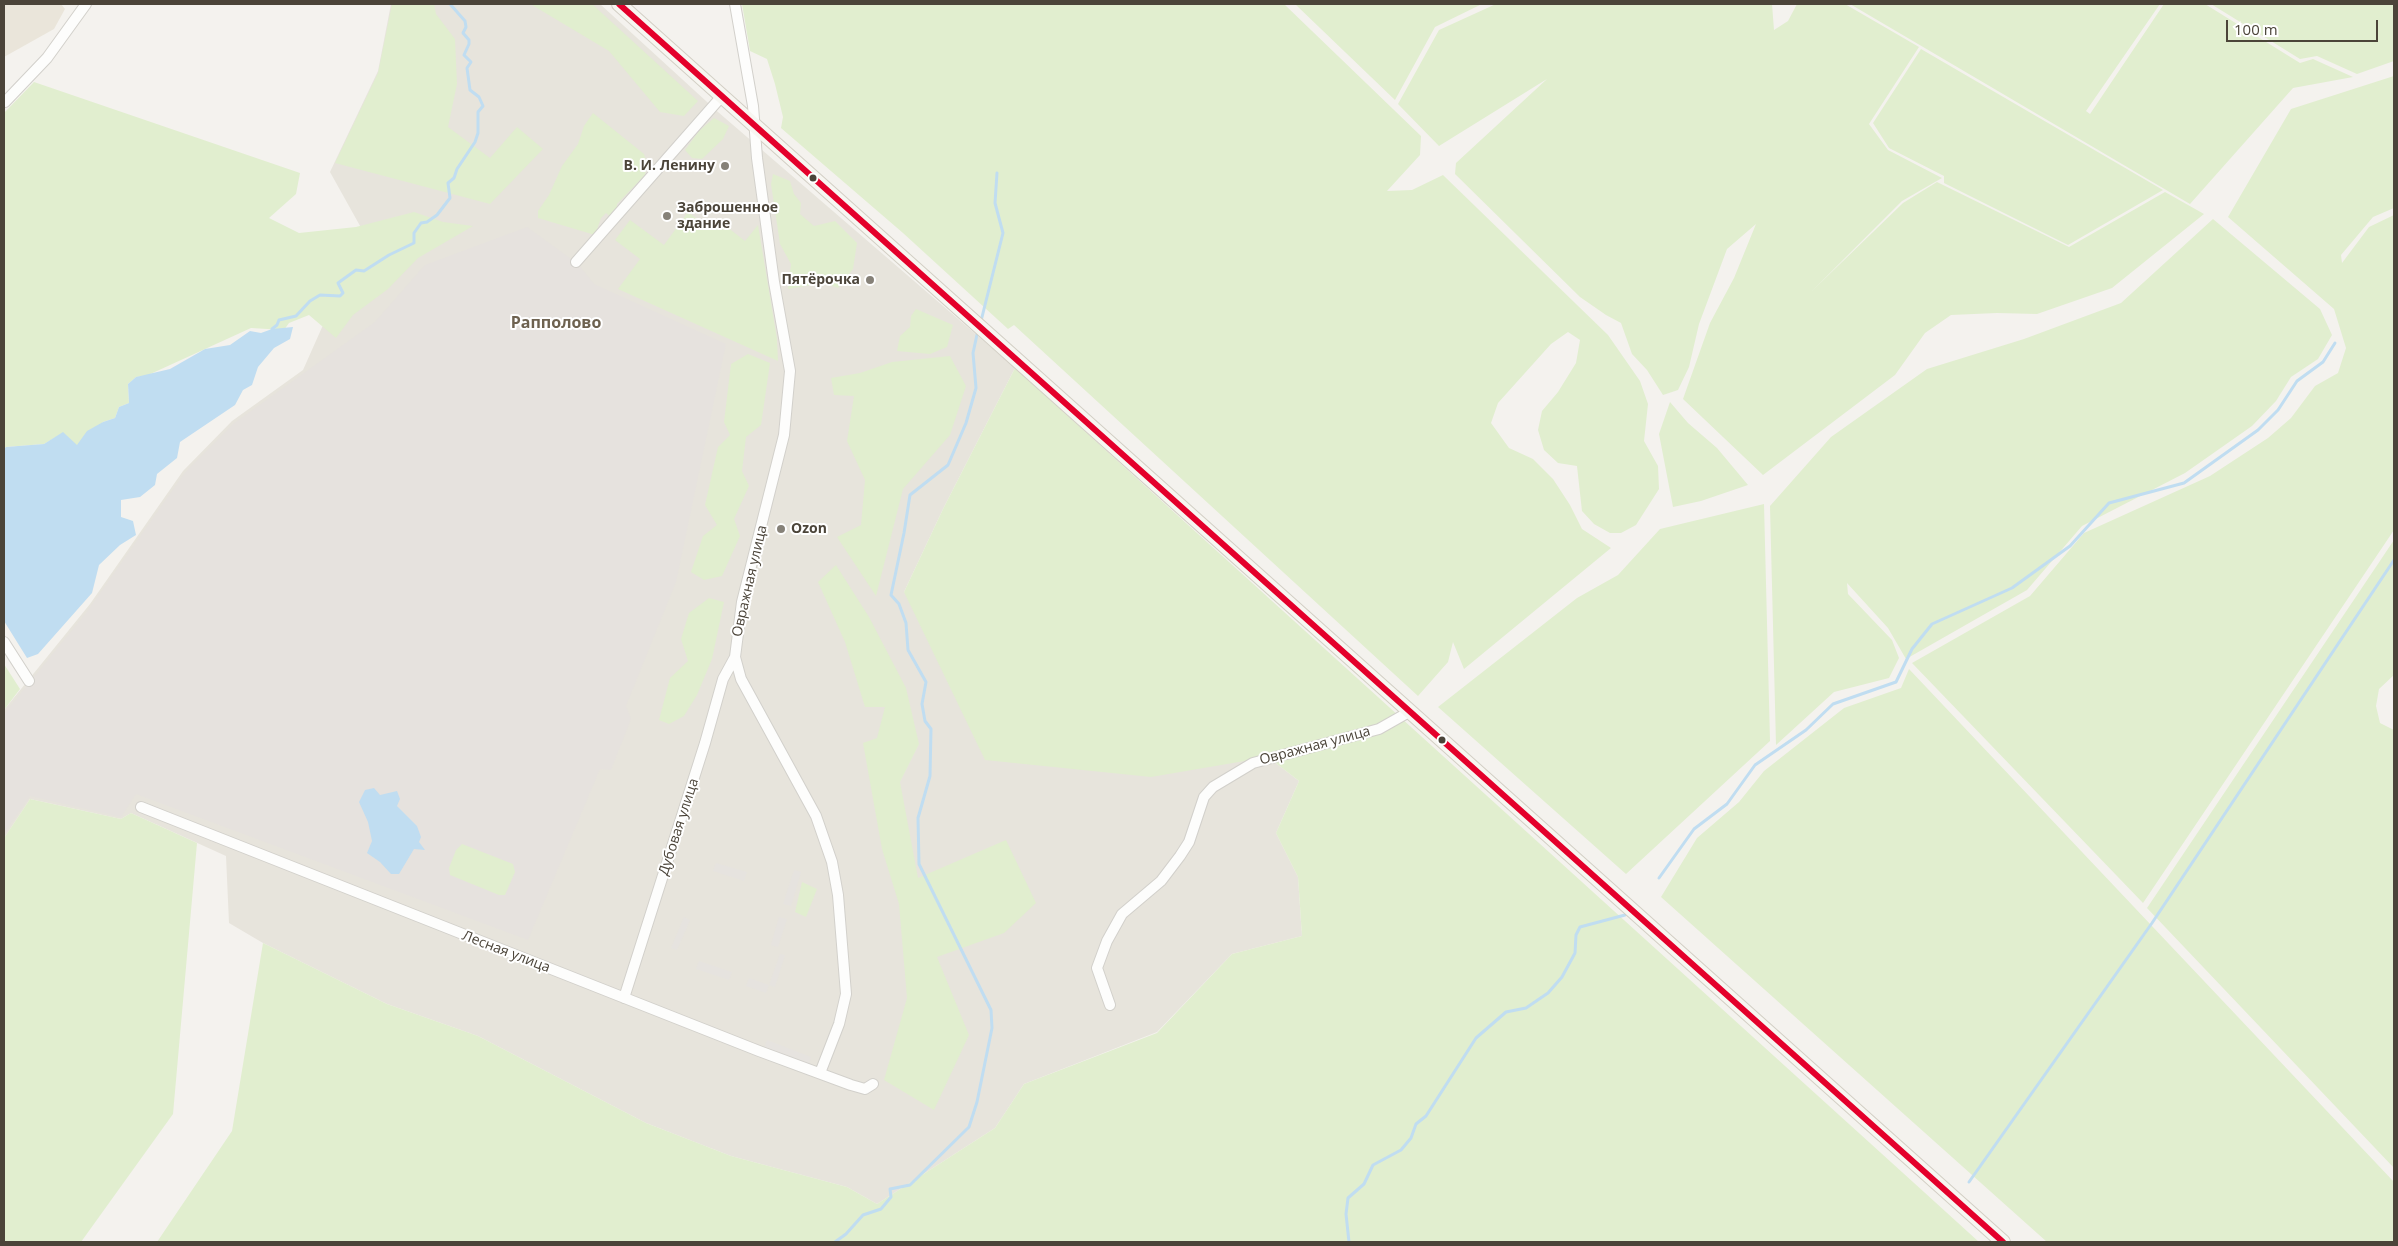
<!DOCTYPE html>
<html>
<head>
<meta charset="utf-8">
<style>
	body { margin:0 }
	#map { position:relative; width:2398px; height:1246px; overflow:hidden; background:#f4f2ee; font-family:"Open Sans",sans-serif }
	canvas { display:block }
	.frame { position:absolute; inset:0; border:5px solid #4b4439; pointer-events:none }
	.scale { position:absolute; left:2226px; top:20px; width:152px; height:22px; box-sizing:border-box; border:2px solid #4b4439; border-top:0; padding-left:6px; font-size:15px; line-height:18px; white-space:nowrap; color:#4b4439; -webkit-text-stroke:4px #fff; paint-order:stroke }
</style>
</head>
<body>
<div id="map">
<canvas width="2398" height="1246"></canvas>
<div class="frame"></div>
<div class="scale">100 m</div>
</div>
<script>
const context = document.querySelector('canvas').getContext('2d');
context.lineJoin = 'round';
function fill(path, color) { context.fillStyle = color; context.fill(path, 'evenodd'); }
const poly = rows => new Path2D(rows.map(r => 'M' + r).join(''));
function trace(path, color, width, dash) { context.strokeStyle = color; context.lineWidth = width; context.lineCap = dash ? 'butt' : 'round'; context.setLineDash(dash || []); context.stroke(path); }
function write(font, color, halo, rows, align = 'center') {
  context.font = font + ' "Open Sans",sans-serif'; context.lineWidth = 4; context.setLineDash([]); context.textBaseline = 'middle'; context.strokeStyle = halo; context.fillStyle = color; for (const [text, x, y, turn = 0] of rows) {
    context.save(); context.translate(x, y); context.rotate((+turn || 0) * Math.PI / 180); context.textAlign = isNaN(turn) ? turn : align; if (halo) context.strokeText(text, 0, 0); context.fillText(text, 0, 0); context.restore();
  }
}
const residential = poly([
	[391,4,600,4,718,112,1015,368,943,509,904,592,1268,757,1299,781,1276,833,1298,877,1302,936,1232,954,1157,1032,1024,1084,995,1128,877,1204,847,1187,731,1156,646,1123,478,1036,387,1004,263,943,229,923,226,856,131,813,121,819,30,799,4,838,4,710,90,604,183,471,232,421,303,370,364,233,330,172,378,71]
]);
const industrial = poly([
	[527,227,578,264,594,284,726,344,676,582,626,706,631,719,611,770,600,769,528,940,136,794,121,817,30,796,4,833,4,714,86,613,184,474,233,424,375,322,425,265]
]);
const education = poly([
	[4,4,61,4,65,9,54,29,4,57]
]);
const green = poly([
	[392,4,434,4,436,14,455,39,457,84,448,127,490,158,517,127,543,149,490,204,335,163,378,73],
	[533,4,592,4,698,101,684,116,660,112,609,51,532,5],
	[742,4,1284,4,1421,136,1420,155,1387,191,1412,190,1443,175,1608,335,1640,381,1648,404,1644,441,1658,466,1659,489,1636,525,1621,533,1610,533,1594,524,1582,511,1577,466,1558,463,1544,450,1538,430,1542,411,1558,392,1576,363,1580,340,1568,332,1551,344,1498,403,1491,423,1509,448,1533,459,1553,479,1570,505,1582,529,1611,548,1464,669,1453,642,1448,662,1418,696,1014,325,1008,329,903,233,781,128,783,117,775,84,767,59,750,51],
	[1295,4,1482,4,1435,27,1395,100],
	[1496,4,1772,4,1774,30,1788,21,1797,4,1845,4,1919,47,1869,124,1888,150,1942,178,1902,201,1812,291,1903,203,1937,182,2069,247,2165,192,2204,214,2112,288,2037,314,1997,313,1951,315,1925,333,1895,375,1763,475,1683,399,1710,323,1734,278,1756,224,1727,249,1699,324,1689,367,1678,390,1663,395,1647,370,1632,354,1621,323,1606,315,1580,297,1455,174,1456,163,1547,79,1439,146,1398,104,1439,30],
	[1850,4,2160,4,2086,111,2090,114,2164,4,2205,4,2300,63,2313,59,2353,77,2293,88,2190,204],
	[2211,4,2394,4,2394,61,2357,74,2317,56,2300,59],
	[1921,49,2163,190,2068,245,1944,183,1944,176,1889,148,1873,123],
	[2394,76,2394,208,2373,217,2341,255,2342,263,2369,227,2394,215,2394,530,2143,903,1912,663,2030,596,2084,533,2210,476,2268,438,2291,418,2315,386,2338,373,2346,348,2334,309,2228,217,2291,109],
	[34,82,300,173,296,194,269,218,299,233,356,227,414,212,443,222,473,226,418,258,388,289,353,315,336,338,309,315,289,323,284,330,251,328,146,376,136,377,128,384,129,403,119,407,115,418,103,422,77,446,63,433,44,444,6,447,4,449,4,113],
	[593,113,644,154,647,163,645,175,617,204,617,209,611,217,606,213,601,218,595,235,538,218,538,211,549,195,562,166,578,144,584,126],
	[714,118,729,126,723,139,702,159,692,158,685,150,699,131],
	[773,174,790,181,794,194,801,203,800,214,814,226,835,221,857,243,853,269,838,288,824,283,788,289,791,264,780,244,771,184],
	[688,212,711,229,718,220,745,241,758,225,777,339,778,361,618,289,640,259,615,240,630,220,664,245],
	[2213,219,2320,309,2332,335,2318,359,2291,377,2276,401,2252,426,2185,473,2082,526,2027,590,1906,659,1888,628,1847,583,1848,594,1892,640,1899,658,1889,678,1834,692,1776,745,1770,506,1831,437,1927,369,2024,339,2121,303],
	[916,309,953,325,947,347,930,354,897,351,900,336,910,327,911,316],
	[748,354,770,363,761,425,746,437,742,471,749,486,734,519,740,536,722,576,704,580,691,572,703,536,717,525,705,505,718,447,730,435,724,422,731,364],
	[950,356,966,386,950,435,903,489,876,596,837,537,861,525,865,480,847,441,854,396,834,395,831,378,860,373,892,362],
	[1015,368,1924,1192,1979,1242,157,1242,232,1131,263,943,387,1004,478,1036,646,1123,731,1156,847,1187,877,1204,995,1128,1024,1084,1157,1033,1232,954,1302,936,1298,877,1276,833,1299,781,1268,757,1151,777,985,760,904,592,943,509],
	[1670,402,1688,423,1717,448,1748,485,1701,501,1673,507,1659,434],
	[1764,504,1770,741,1626,874,1438,707,1577,598,1618,575,1660,529],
	[2394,540,2394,675,2379,689,2376,706,2380,723,2394,730,2394,1168,2147,908],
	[836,565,869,617,906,688,919,744,900,782,918,878,1006,840,1036,903,1004,933,937,957,969,1035,934,1110,884,1080,907,998,899,904,882,849,863,743,877,738,885,707,865,707,845,642,818,582],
	[709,598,724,602,712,659,697,695,684,716,669,724,659,720,670,678,688,661,681,639,689,613],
	[4,664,20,689,4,710],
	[1909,669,2394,1182,2394,1242,2047,1242,1661,897,1697,838,1739,802,1764,771,1844,708,1901,688],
	[30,799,121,819,131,813,197,843,173,1114,81,1242,4,1242,4,838],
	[462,844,513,864,515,872,505,895,499,895,450,875,449,868,456,850],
	[802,882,817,889,806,917,795,912]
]);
const parking = poly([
	[716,863,747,872,744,881,713,871],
	[794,870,801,872,791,906,783,904],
	[684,917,690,920,677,950,671,948],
	[779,917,787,919,778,947,771,945],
	[780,954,785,955,775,987,769,985,766,993,746,986,749,978,769,985],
	[699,961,732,972,729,980,696,969],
	[767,1040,811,1057,809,1064,764,1048]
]);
const water = poly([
	[293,327,290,339,274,348,258,367,252,385,243,390,235,405,180,442,177,458,157,474,155,485,140,497,121,500,121,517,133,521,136,535,120,545,99,565,92,593,38,654,27,658,4,621,4,449,6,447,44,444,63,432,77,445,87,431,103,422,115,418,119,407,129,403,128,384,136,377,170,369,205,349,230,345,250,331,261,333,272,329],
	[374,788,380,795,397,791,400,799,397,806,417,826,421,837,419,842,425,850,414,849,399,874,391,874,380,862,367,853,372,841,368,822,359,802,365,790]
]);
const stream = poly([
	[981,321,1003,233,995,203,997,173],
	[272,329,277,325,279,320,296,316,310,301,320,295,340,296,343,293,338,283,356,270,364,271,389,255,414,243,414,233,421,223,427,222,437,215,450,198,448,183,454,178,457,169,475,142,478,133,478,112,483,106,479,97,470,90,467,68,471,62,464,55,469,44,469,40,463,33,466,27,465,21,450,4],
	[1659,878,1694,829,1727,804,1755,765,1806,730,1833,704,1896,682,1912,649,1932,624,2012,588,2070,546,2109,503,2184,483,2258,430,2278,410,2297,381,2323,362,2335,343],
	[1969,1182,2152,923,2394,560],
	[835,1242,846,1234,863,1215,881,1209,891,1197,890,1189,910,1185,969,1127,977,1102,992,1028,991,1010,919,864,918,818,930,776,931,729,925,721,922,704,926,682,908,650,906,623,899,604,891,595,904,533,910,495,948,465,966,423,976,388,973,353,978,330],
	[1349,1242,1346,1214,1348,1198,1364,1184,1373,1165,1401,1150,1411,1138,1416,1124,1426,1116,1476,1038,1506,1012,1526,1008,1548,993,1562,977,1575,953,1576,935,1580,927,1625,915]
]);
const minor = poly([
	[735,4,753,106,757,158,774,282,790,371,784,435,742,602,735,657,741,679,816,816,832,862,838,895,846,994,839,1024,820,1073],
	[5,102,47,58,86,4],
	[576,262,722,96],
	[4,642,29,681],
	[141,807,759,1051,851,1085,865,1089,873,1084],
	[624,998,705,743,723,679,735,657],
	[1110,1005,1097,968,1107,941,1122,914,1161,881,1180,856,1189,842,1204,797,1213,787,1253,763,1379,729,1409,712]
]);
const secondary = poly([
	[619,4,2003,1242]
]);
const bus1 = poly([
	[619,4,2003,1242]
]);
const markers = [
	[725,166,5,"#868178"],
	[813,178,4.5,"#4b4439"],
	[667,216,5,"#868178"],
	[870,280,5,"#868178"],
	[781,529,5,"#868178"],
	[1442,740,4.5,"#4b4439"]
];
const poiNames = [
	["В. И. Ленину",715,166],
	["Заброшенное",677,208,"left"],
	["здание",677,224,"left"],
	["Пятёрочка",860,280],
	["Ozon",791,529,"left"]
];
const streetNames = [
	["Овражная улица",750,581,-77],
	["Овражная улица",1315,746,-15],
	["Дубовая улица",679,827,-72],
	["Лесная улица",506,952,21]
];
const quarterNames = [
	["Рапполово",556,323]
];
fill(residential, '#e7e4dc');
fill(industrial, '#e6e2de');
fill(education, '#eae5da');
fill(green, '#e1eecf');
fill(parking, '#e6e3df');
fill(water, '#c0ddf1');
trace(stream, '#c0ddf1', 3);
trace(minor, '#d2d0cb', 12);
trace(secondary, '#d3cfc5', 16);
trace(minor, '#fdfdfc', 10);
trace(secondary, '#f7f6f1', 14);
trace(bus1, '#e4002b', 6);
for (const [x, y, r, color] of markers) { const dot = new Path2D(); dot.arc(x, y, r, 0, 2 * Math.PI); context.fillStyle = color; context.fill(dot); trace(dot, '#fff', 2); }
write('bold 14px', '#4b4439', '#fff', poiNames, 'right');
write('14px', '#4b4439', '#fff', streetNames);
write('bold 16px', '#6e6250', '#fff', quarterNames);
</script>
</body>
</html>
